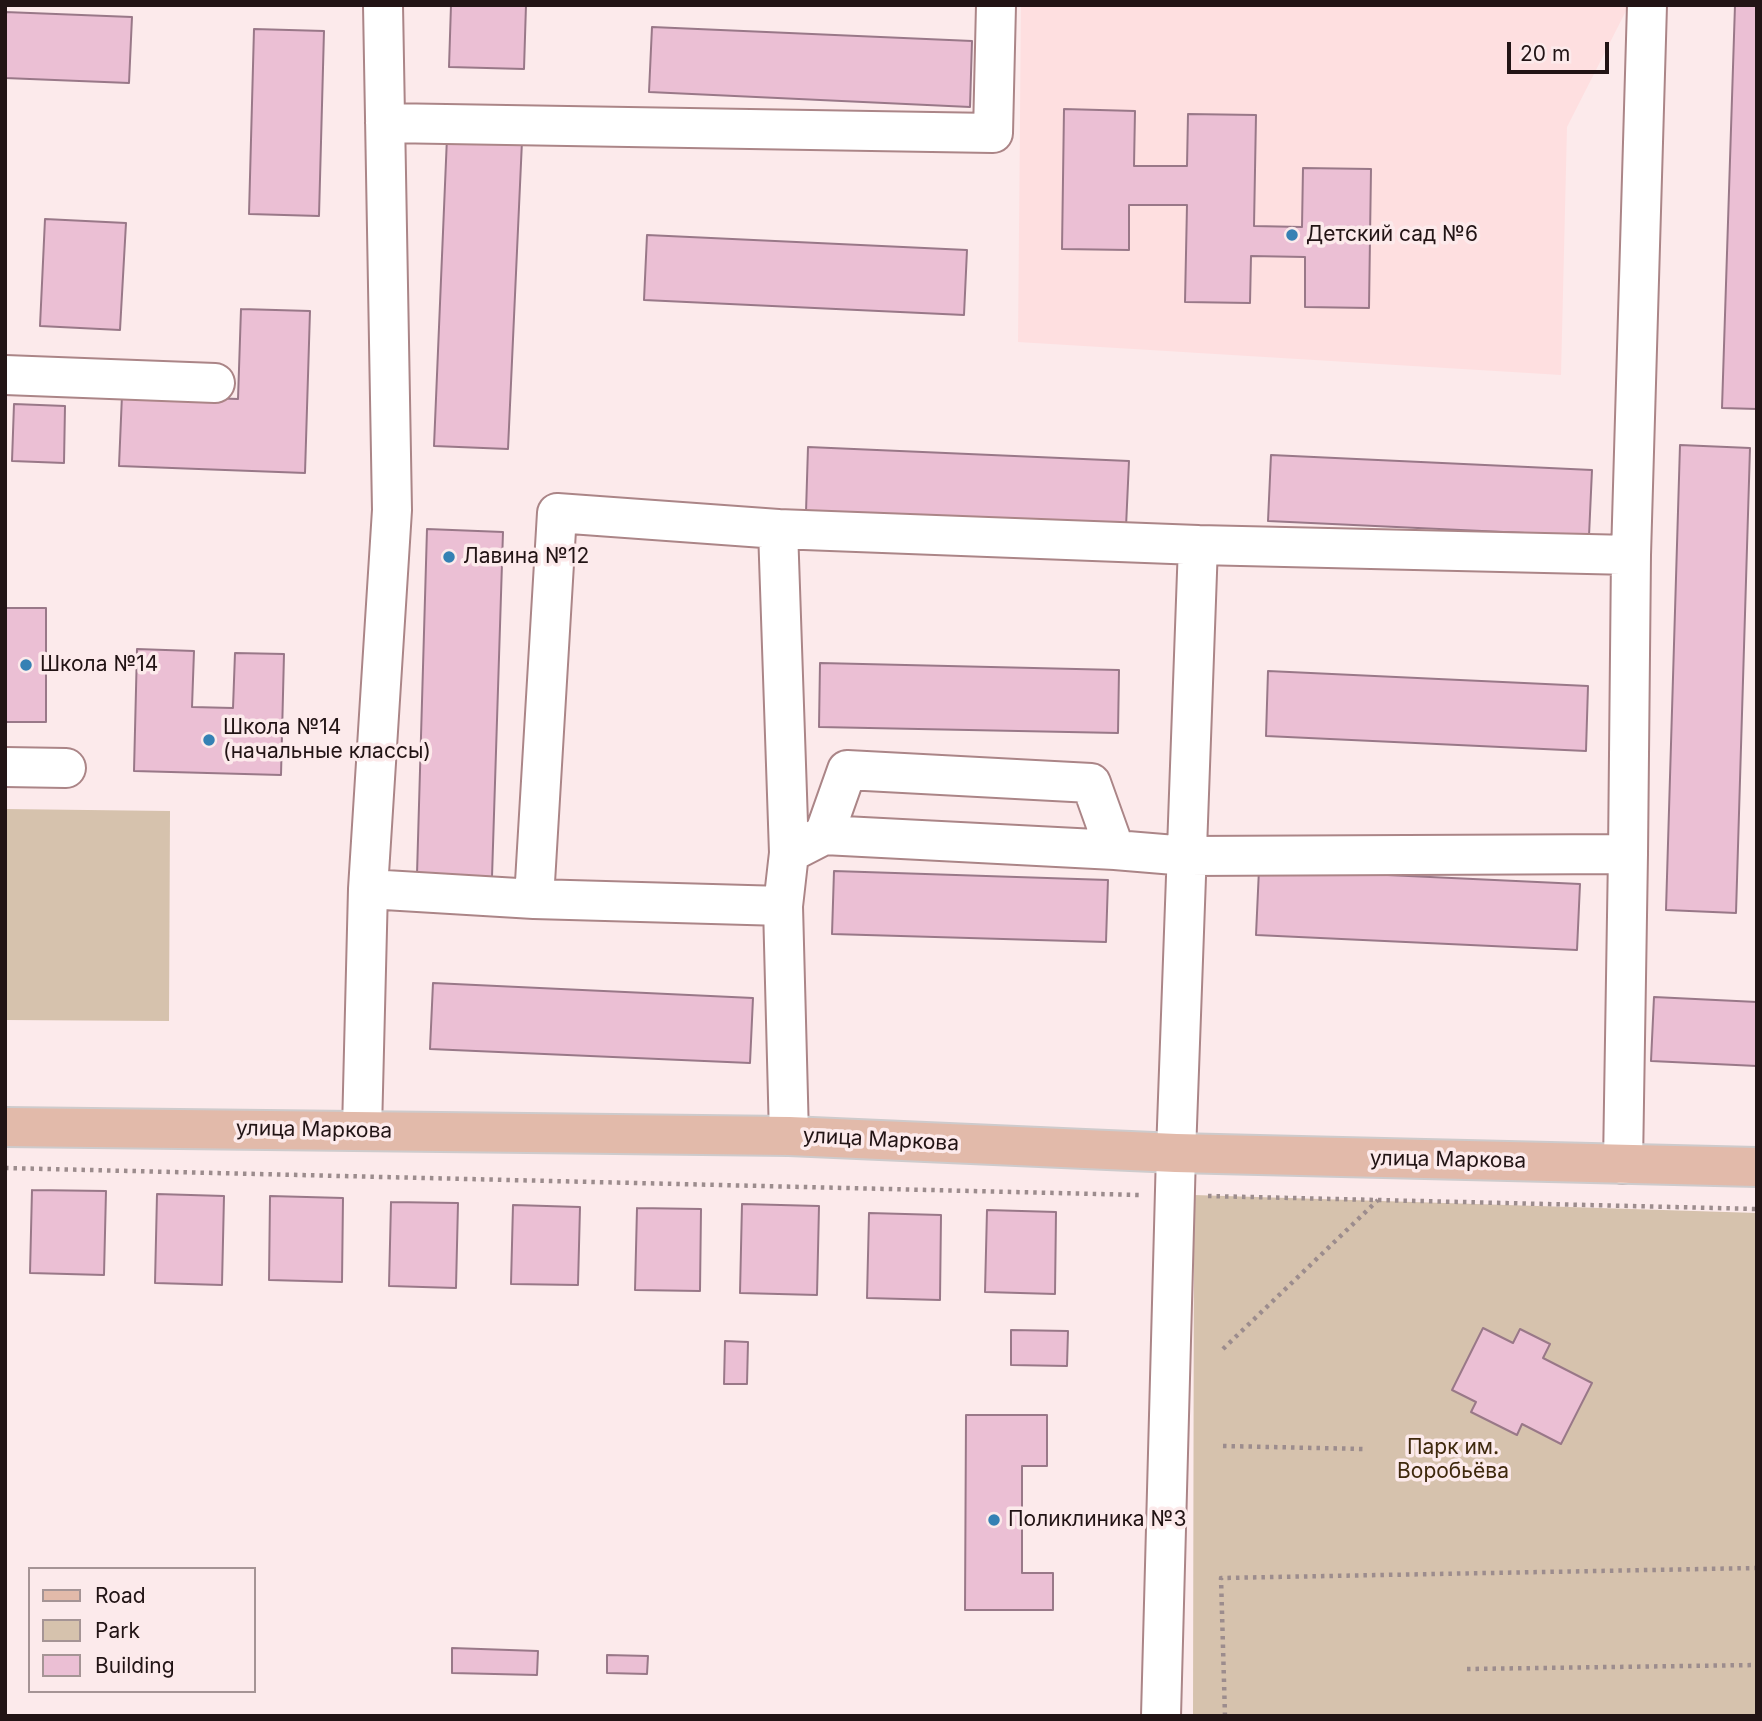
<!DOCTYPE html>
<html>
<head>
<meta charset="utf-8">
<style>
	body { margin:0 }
	#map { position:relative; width:1762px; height:1721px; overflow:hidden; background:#fceaeb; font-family:Inter,sans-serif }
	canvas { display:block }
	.frame { position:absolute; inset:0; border:7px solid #221415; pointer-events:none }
	.legend { position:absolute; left:28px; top:1567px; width:228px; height:126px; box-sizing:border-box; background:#fceaeb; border:2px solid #a59495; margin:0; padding:9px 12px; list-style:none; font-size:21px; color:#221415 }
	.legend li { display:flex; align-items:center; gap:14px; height:35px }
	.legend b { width:35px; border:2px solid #a59495 }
	.scale { position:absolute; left:1507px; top:42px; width:102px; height:32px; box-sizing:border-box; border:4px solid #221415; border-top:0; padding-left:9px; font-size:21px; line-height:24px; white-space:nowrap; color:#221415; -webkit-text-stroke:5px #fceaeb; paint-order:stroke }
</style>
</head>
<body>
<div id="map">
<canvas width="1762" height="1721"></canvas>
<div class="frame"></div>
<ul class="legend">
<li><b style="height:9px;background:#e2baaa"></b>Road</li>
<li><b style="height:19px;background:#d6c2ad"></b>Park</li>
<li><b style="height:19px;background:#ebbfd4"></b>Building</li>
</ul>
<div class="scale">20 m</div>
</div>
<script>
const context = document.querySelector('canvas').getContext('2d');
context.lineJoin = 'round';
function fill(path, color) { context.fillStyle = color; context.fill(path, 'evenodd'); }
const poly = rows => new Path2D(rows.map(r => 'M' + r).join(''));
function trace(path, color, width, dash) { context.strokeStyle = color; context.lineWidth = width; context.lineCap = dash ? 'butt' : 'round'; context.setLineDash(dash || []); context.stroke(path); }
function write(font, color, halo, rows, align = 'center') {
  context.font = font + ' Inter,sans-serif'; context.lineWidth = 7; context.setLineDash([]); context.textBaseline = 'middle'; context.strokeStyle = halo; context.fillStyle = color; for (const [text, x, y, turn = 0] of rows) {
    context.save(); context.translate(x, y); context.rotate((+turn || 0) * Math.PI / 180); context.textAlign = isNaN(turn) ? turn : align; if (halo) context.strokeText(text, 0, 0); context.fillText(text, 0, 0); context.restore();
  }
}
const built = poly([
	[1021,5,1629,5,1567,127,1561,375,1018,342]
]);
const green = poly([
	[5,809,170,811,169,1021,5,1020],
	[1194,1195,1757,1213,1757,1716,1193,1716]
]);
const building = poly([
	[451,5,526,5,524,69,449,67,451,5],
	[1735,5,1757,5,1757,409,1722,408,1735,5],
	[5,12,132,17,129,83,5,78,5,12],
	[652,27,972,41,970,107,649,92,652,27],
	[254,29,324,31,319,216,249,214,254,29],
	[1064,109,1135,111,1134,166,1187,166,1188,114,1256,115,1254,226,1302,227,1303,168,1371,169,1369,308,1305,307,1305,257,1251,256,1250,303,1185,302,1187,205,1129,205,1129,250,1062,249,1064,109],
	[447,137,522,141,508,449,434,446,447,137],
	[45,219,126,223,120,330,40,326,45,219],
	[647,235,967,250,964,315,644,300,647,235],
	[241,309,310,311,305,473,119,466,122,395,238,399,241,309],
	[14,404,65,406,64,463,12,461,14,404],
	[1680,445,1750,448,1736,913,1666,910,1680,445],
	[808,447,1129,461,1126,527,806,512,808,447],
	[1271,455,1592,470,1589,536,1268,521,1271,455],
	[427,529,503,532,492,877,417,874,427,529],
	[5,608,46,608,46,722,5,722,5,608],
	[137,649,194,651,192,707,233,708,235,653,284,654,281,775,134,771,137,649],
	[820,663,1119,670,1118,733,819,727,820,663],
	[1268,671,1588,686,1586,751,1266,736,1268,671],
	[1259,869,1580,884,1577,950,1256,935,1259,869],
	[834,871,1108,880,1106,942,832,934,834,871],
	[433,983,753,998,750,1063,430,1049,433,983],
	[1654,997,1757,1002,1757,1066,1651,1061,1654,997],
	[32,1190,106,1191,104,1275,30,1273,32,1190],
	[157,1194,224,1196,222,1285,155,1283,157,1194],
	[270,1196,343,1198,342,1282,269,1280,270,1196],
	[391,1202,458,1203,456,1288,389,1286,391,1202],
	[742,1204,819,1206,817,1295,740,1293,742,1204],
	[513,1205,580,1207,578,1285,511,1284,513,1205],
	[637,1208,701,1209,700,1291,635,1290,637,1208],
	[987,1210,1056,1212,1055,1294,985,1292,987,1210],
	[869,1213,941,1215,940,1300,867,1298,869,1213],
	[1483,1328,1513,1343,1520,1329,1550,1344,1543,1358,1592,1383,1561,1444,1522,1424,1517,1435,1471,1412,1476,1402,1452,1390,1483,1328],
	[1011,1330,1068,1331,1067,1366,1011,1365,1011,1330],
	[725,1341,748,1342,747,1384,724,1384,725,1341],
	[966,1415,1047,1415,1047,1466,1022,1466,1022,1573,1053,1573,1053,1610,965,1610,966,1415],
	[452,1648,538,1651,537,1675,452,1673,452,1648],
	[607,1655,648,1656,647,1674,607,1673,607,1655]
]);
const path = poly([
	[5,1168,1140,1195],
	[1208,1196,1757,1209],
	[1223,1349,1378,1200],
	[1223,1446,1364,1449],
	[1467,1669,1757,1665],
	[1225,1716,1221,1578,1757,1568]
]);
const minor = poly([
	[385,123,993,133,996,5],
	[5,375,215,383],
	[778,529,1198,545,1176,1153,1161,1716],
	[1198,545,1631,555,1628,854],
	[1631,555,1647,5],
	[5,767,66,768],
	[824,835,847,770,1091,783,1115,850],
	[368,889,534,899,557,513,778,529,789,853],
	[534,899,783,906,789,1136],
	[783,906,789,853,824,835,1115,850,1187,856,1628,854,1623,1164],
	[362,1130,368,889,392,510,383,5]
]);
const major = poly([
	[5,1127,789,1136,1176,1153,1757,1167]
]);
const markers = [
	[1292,235,7,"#3581b4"],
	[449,557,7,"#3581b4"],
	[26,665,7,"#3581b4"],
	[209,740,7,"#3581b4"],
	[994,1520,7,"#3581b4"]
];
const poiNames = [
	["Детский сад №6",1306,235],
	["Лавина №12",463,557],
	["Школа №14",40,665],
	["Школа №14",223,728],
	["(начальные классы)",223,752],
	["Поликлиника №3",1008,1520]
];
const streetNames = [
	["улица Маркова",314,1130,1],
	["улица Маркова",881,1140,3],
	["улица Маркова",1448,1160,1]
];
const parkNames = [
	["Парк им.",1453,1448],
	["Воробьёва",1453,1472]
];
fill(built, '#fedfe0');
fill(green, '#d6c2ad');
fill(building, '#ebbfd4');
trace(building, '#997888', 2);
trace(minor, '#ab8587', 42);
trace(major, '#cecbcc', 42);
trace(path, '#9c8c8d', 4.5, [3.5, 5]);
trace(minor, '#fff', 38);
trace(major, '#e2baaa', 38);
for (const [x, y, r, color] of markers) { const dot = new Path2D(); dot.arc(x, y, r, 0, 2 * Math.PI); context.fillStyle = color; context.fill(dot); trace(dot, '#fceaeb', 2.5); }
write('21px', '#221415', '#fceaeb', poiNames, 'left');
write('21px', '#221415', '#fceaeb', streetNames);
write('21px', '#3f290d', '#fceaeb', parkNames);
</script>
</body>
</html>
